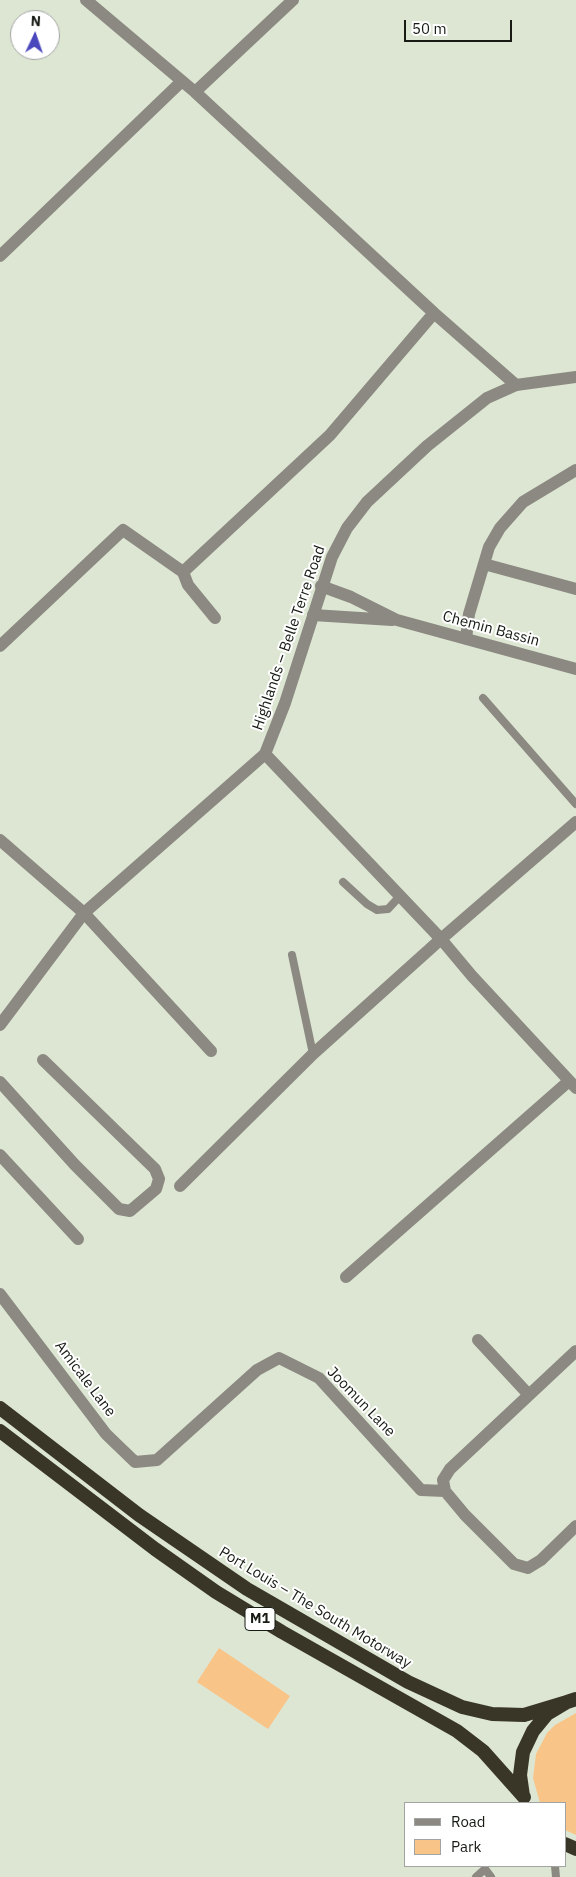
<!DOCTYPE html>
<html>
<head>
<meta charset="utf-8">
<style>
	body { margin:0 }
	#map { position:relative; width:576px; height:1877px; overflow:hidden; background:#dde6d3; font-family:"IBM Plex Sans",sans-serif }
	canvas { display:block }
	.legend { position:absolute; left:404px; top:1802px; width:162px; height:65px; box-sizing:border-box; background:#fff; border:1px solid #a2a4a1; margin:0; padding:6px 9px; list-style:none; font-size:15px; color:#171b14 }
	.legend li { display:flex; align-items:center; gap:10px; height:25px }
	.legend b { width:25px; border:1px solid #a2a4a1 }
	.north { position:absolute; left:10px; top:10px; width:50px; height:50px; box-sizing:border-box; background:#fff; border:1px solid #a2a4a1; border-radius:50%; rotate:3deg; font-size:14px; font-weight:700; line-height:20px; text-align:center; color:#171b14 }
	.north::after { content:''; display:block; margin:auto; width:18px; height:22px; background:#4b48be; clip-path:polygon(50% 0,100% 100%,50% 72%,0 100%) }
	.scale { position:absolute; left:404px; top:20px; width:108px; height:22px; box-sizing:border-box; border:2px solid #171b14; border-top:0; padding-left:6px; font-size:15px; line-height:18px; white-space:nowrap; color:#171b14; -webkit-text-stroke:4px #fff; paint-order:stroke }
</style>
</head>
<body>
<div id="map">
<canvas width="576" height="1877"></canvas>
<ul class="legend">
<li><b style="height:6px;background:#8b8981"></b>Road</li>
<li><b style="height:14px;background:#f9c488"></b>Park</li>
</ul>
<div class="north">N</div>
<div class="scale">50 m</div>
</div>
<script>
const context = document.querySelector('canvas').getContext('2d');
context.lineJoin = 'round';
function fill(path, color) { context.fillStyle = color; context.fill(path, 'evenodd'); }
const poly = rows => new Path2D(rows.map(r => 'M' + r).join(''));
function trace(path, color, width, dash) { context.strokeStyle = color; context.lineWidth = width; context.lineCap = dash ? 'butt' : 'round'; context.setLineDash(dash || []); context.stroke(path); }
function write(font, color, halo, rows, align = 'center') {
  context.font = font + ' "IBM Plex Sans",sans-serif'; context.lineWidth = 4; context.setLineDash([]); context.textBaseline = 'middle'; context.strokeStyle = halo; context.fillStyle = color; for (const [text, x, y, turn = 0] of rows) {
    context.save(); context.translate(x, y); context.rotate((+turn || 0) * Math.PI / 180); context.textAlign = isNaN(turn) ? turn : align; if (halo) context.strokeText(text, 0, 0); context.fillText(text, 0, 0); context.restore();
  }
}
const green = poly([
	[219,1648,290,1696,268,1729,197,1682],
	[576,1713,576,1835,565,1830,565,1803,540,1803,533,1778,536,1754,547,1733,555,1725]
]);
const service = poly([
	[483,698,576,804],
	[343,882,367,904,377,910,388,909,400,896],
	[292,955,313,1054],
	[555,1866,556,1877],
	[476,1877,485,1869,491,1877]
]);
const minor = poly([
	[86,0,195,92,434,313,516,385],
	[195,92,293,0],
	[0,256,182,81],
	[484,564,576,589],
	[183,572,330,435,434,313],
	[321,586,351,597,397,620,576,669],
	[313,615,392,620],
	[466,639,469,614,489,547,500,528,523,502,576,470],
	[0,646,123,530,183,572,188,585,215,618],
	[265,754,441,939,472,976,576,1088],
	[0,840,84,913,211,1051],
	[0,1082,75,1165,119,1209,130,1211,156,1189,159,1179,155,1169,43,1060],
	[0,1155,78,1239],
	[180,1186,313,1054,441,939,576,822],
	[346,1277,569,1081],
	[0,1294,106,1434,135,1462,157,1460,257,1370,279,1358,319,1378,421,1490,445,1491],
	[478,1340,529,1395],
	[576,1351,450,1469,443,1480,445,1491,465,1515,514,1564,528,1568,541,1560,576,1526]
]);
const tertiary = poly([
	[0,1025,84,913,265,754,285,703,332,557,347,528,367,502,427,446,487,398,516,385,576,377]
]);
const trunk = poly([
	[0,1408,139,1515,247,1589,408,1682,462,1707,492,1714,524,1715,567,1702],
	[0,1431,155,1549,216,1592,282,1632,457,1731,483,1751,524,1797],
	[523,1796,520,1775,523,1752,533,1731,547,1714,567,1702,576,1699],
	[565,1844,576,1849]
]);
const shields = [
	[260,1619,30]
];
const shieldNames = [
	["M1",260,1619]
];
const streetNames = [
	["Chemin Bassin",491,629,15],
	["Highlands – Belle Terre Road",289,638,-71],
	["Amicale Lane",85,1379,53],
	["Joomun Lane",361,1402,46],
	["Port Louis – The South Motorway",315,1608,31]
];
fill(green, '#f9c488');
trace(service, '#8b8981', 8);
trace(minor, '#8b8981', 12);
trace(tertiary, '#8b8981', 12);
trace(trunk, '#393628', 14);
for (const [x, y, w] of shields) { const box = new Path2D(); box.roundRect(x - w / 2, y - 11.5, w, 23, 4); context.fillStyle = '#fff'; context.fill(box); trace(box, '#171b14', 1); }
write('bold 14px', '#171b14', null, shieldNames);
write('15px', '#171b14', '#fff', streetNames);
</script>
</body>
</html>
